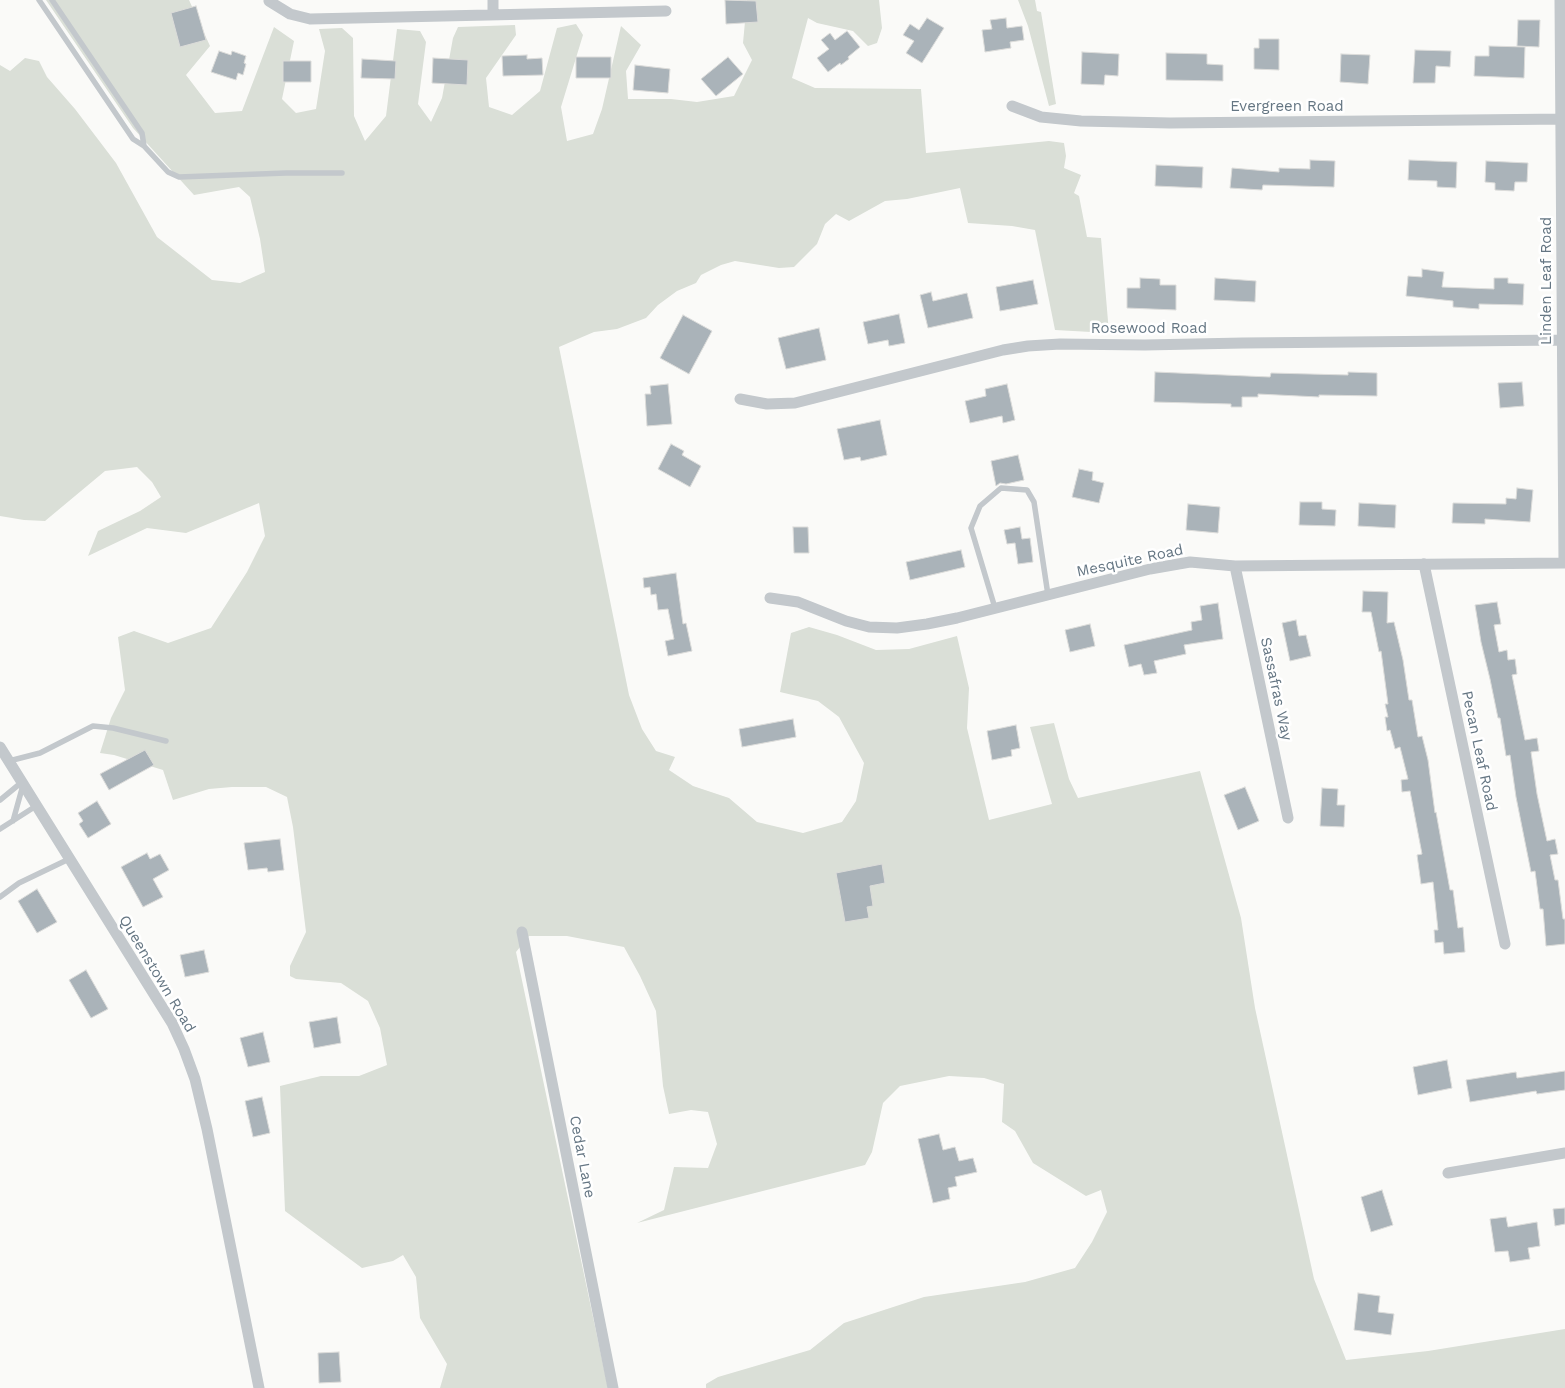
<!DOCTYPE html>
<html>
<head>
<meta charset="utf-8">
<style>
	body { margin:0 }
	canvas { display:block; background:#fafaf8 }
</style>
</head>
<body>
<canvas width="1565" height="1388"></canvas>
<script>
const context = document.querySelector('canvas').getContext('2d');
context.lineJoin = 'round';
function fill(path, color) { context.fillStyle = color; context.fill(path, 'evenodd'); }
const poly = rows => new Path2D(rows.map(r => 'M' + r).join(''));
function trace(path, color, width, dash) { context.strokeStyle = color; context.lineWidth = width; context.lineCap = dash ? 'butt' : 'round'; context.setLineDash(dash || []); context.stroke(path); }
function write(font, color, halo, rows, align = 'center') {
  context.font = font + ' "Work Sans",sans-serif'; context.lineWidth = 5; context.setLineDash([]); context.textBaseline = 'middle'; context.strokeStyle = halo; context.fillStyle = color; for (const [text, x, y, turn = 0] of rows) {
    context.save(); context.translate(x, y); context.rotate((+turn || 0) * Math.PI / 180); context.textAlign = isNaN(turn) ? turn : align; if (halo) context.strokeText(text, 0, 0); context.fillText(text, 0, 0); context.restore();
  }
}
const green = poly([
	[46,0,189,0,210,46,186,75,215,113,242,111,274,27,294,41,282,99,296,113,316,109,325,51,319,29,342,28,353,38,354,116,365,141,386,116,397,29,420,31,426,42,418,104,431,122,442,98,453,38,458,27,515,25,516,35,486,78,489,107,512,115,540,91,557,28,576,24,583,35,561,107,567,141,593,134,602,109,621,26,641,45,626,71,628,99,671,99,697,102,734,96,752,60,743,43,747,0,879,0,882,28,877,43,868,46,853,31,817,23,808,18,792,78,815,88,921,89,926,153,1049,141,1064,143,1066,156,1064,168,1081,175,1074,193,1079,196,1087,237,1101,238,1109,333,1055,330,1035,230,1012,226,968,223,960,188,907,199,885,201,849,221,836,214,825,224,817,244,794,267,779,268,735,261,721,265,701,275,696,283,677,291,658,305,646,318,617,329,594,332,559,347,629,695,642,729,656,751,675,757,669,770,693,786,729,798,757,822,803,833,842,822,856,801,864,763,839,717,818,701,780,692,791,633,809,627,837,635,876,650,909,649,957,636,969,688,967,728,989,820,1052,804,1030,727,1054,723,1069,779,1078,798,1200,771,1241,918,1255,1008,1314,1279,1346,1360,1428,1351,1565,1329,1565,1388,706,1388,706,1384,718,1377,810,1350,844,1323,924,1297,1025,1282,1075,1268,1092,1242,1107,1212,1101,1190,1086,1196,1033,1163,1015,1131,1002,1122,1004,1084,984,1078,949,1076,900,1086,883,1103,872,1152,865,1165,637,1223,664,1210,674,1167,708,1168,717,1144,708,1112,691,1110,669,1114,663,1086,656,1011,640,976,624,947,567,936,529,936,516,952,608,1388,440,1388,447,1364,420,1318,416,1277,403,1255,393,1261,362,1268,285,1211,280,1086,321,1076,359,1076,387,1065,380,1028,368,1001,341,983,296,979,290,976,290,966,306,932,293,827,287,797,266,787,232,787,209,789,173,800,163,770,114,755,100,753,111,718,125,690,118,637,134,631,168,643,211,628,247,572,265,536,259,503,186,533,147,528,88,556,98,531,140,511,161,497,152,482,137,467,105,471,45,521,24,520,0,516,0,65,10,71,25,58,39,61,47,77,75,109,116,163,157,237,212,280,240,283,265,272,260,239,250,197,239,187,194,195,133,128],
	[1018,0,1035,0,1037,11,1041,12,1056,104,1049,106,1028,26]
]);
const building = poly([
	[725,0,756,1,758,22,726,24,725,0],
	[196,6,206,40,180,47,171,13,196,6],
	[927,18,944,28,922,63,906,53,914,41,903,35,910,24,919,30,927,18],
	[1006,18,1007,28,1022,26,1024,40,1010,42,1011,48,985,52,982,30,992,29,990,20,1006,18],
	[1518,20,1540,20,1539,47,1517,46,1518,20],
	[847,31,860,47,848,57,849,59,841,65,840,63,828,72,817,58,829,49,821,40,830,33,835,40,847,31],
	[1259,39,1279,39,1279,70,1254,69,1254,48,1259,48,1259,39],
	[1489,46,1525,47,1524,78,1474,76,1475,56,1489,56,1489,46],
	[1415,50,1451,51,1450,67,1436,66,1435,83,1413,83,1415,50],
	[219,51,231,55,232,51,246,56,244,63,246,64,243,75,238,73,236,80,211,72,219,51],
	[1082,52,1119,54,1118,76,1105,75,1104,85,1081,84,1082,52],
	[1166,53,1207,54,1207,64,1223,65,1223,81,1166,80,1166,53],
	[1341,54,1370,55,1368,84,1340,82,1341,54],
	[527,55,527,59,542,58,543,75,503,76,502,56,527,55],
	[576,57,611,57,611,78,576,78,576,57],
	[728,57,743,74,716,96,701,79,728,57],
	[433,58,468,60,467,85,432,83,433,58],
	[362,59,396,61,395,79,361,78,362,59],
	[283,61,311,61,311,82,283,82,283,61],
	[635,65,670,69,668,93,633,90,635,65],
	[1310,160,1335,161,1334,187,1263,185,1262,190,1230,188,1232,168,1279,172,1279,168,1310,169,1310,160],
	[1409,160,1457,162,1456,188,1437,187,1437,181,1408,180,1409,160],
	[1486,161,1528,163,1527,182,1515,182,1514,191,1495,190,1495,183,1485,182,1486,161],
	[1156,165,1203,167,1202,188,1155,186,1156,165],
	[1422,269,1444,272,1442,287,1494,289,1494,278,1508,278,1508,283,1524,284,1523,305,1479,304,1479,309,1453,307,1453,301,1406,296,1408,276,1422,277,1422,269],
	[1140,278,1160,279,1160,285,1176,285,1176,310,1127,308,1127,288,1140,288,1140,278],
	[1215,278,1256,281,1255,302,1214,300,1215,278],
	[1033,280,1038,304,1000,311,996,287,1033,280],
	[931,292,933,301,967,293,973,318,928,328,920,295,931,292],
	[899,314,905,343,889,346,888,340,868,344,863,322,899,314],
	[683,315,712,331,689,374,660,358,683,315],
	[819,328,826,360,786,369,778,338,819,328],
	[1155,372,1270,377,1271,373,1348,375,1348,372,1377,373,1377,396,1319,395,1319,397,1258,394,1258,397,1242,397,1242,407,1231,407,1231,404,1154,402,1155,372],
	[1522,382,1524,406,1500,408,1498,383,1522,382],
	[668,384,672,424,647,426,645,394,651,394,650,386,668,384],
	[1007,384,1015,420,1003,423,1002,416,970,423,965,401,986,396,985,389,1007,384],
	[880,420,887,455,861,461,860,457,844,460,837,429,880,420],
	[671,444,684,451,682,455,701,466,690,487,658,469,671,444],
	[1018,455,1024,480,1006,484,1000,483,996,486,991,461,1018,455],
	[1079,469,1093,472,1092,480,1104,483,1099,503,1072,497,1079,469],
	[1517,488,1533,490,1530,522,1485,519,1485,524,1452,523,1453,503,1506,504,1506,498,1516,499,1517,488],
	[1300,502,1322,502,1322,509,1336,510,1335,526,1299,525,1300,502],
	[1359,503,1396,505,1395,528,1358,526,1359,503],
	[1188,504,1220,507,1218,533,1186,530,1188,504],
	[793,527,808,527,809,553,794,553,793,527],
	[1020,527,1022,539,1030,538,1033,562,1018,564,1015,543,1007,544,1004,530,1020,527],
	[961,550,965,567,910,580,906,562,961,550],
	[676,573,683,624,686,623,692,651,668,656,665,641,674,639,668,609,658,610,656,594,651,595,650,587,644,588,643,578,676,573],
	[1363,591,1388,592,1387,623,1394,622,1403,660,1409,700,1412,700,1418,737,1422,736,1428,760,1435,813,1436,812,1450,890,1453,890,1458,928,1463,927,1465,952,1444,954,1443,942,1435,943,1434,930,1438,930,1433,882,1421,884,1417,855,1422,854,1410,791,1402,792,1401,780,1408,779,1400,747,1395,749,1390,730,1387,731,1385,717,1388,717,1385,704,1388,704,1381,651,1379,652,1371,612,1362,612,1363,591],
	[1497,602,1501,624,1494,625,1499,652,1507,650,1508,660,1515,659,1517,674,1512,675,1525,740,1537,738,1539,751,1531,752,1537,794,1547,841,1555,839,1558,854,1550,855,1555,880,1558,880,1563,919,1565,919,1565,944,1546,946,1543,909,1540,909,1535,871,1531,872,1516,797,1510,755,1506,756,1500,718,1498,718,1490,679,1481,642,1475,605,1497,602],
	[1218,603,1223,639,1184,645,1186,654,1154,661,1157,673,1144,675,1141,664,1129,667,1124,645,1192,630,1191,622,1202,620,1200,606,1218,603],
	[1296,620,1299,636,1306,635,1311,656,1290,661,1282,623,1296,620],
	[1090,624,1095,646,1070,652,1065,630,1090,624],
	[793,719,796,737,742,747,739,729,793,719],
	[1016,725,1020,748,1011,750,1012,756,992,760,987,731,1016,725],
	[145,750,154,765,109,790,100,774,145,750],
	[1245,787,1259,821,1238,830,1224,795,1245,787],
	[1322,788,1338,789,1337,805,1345,805,1344,827,1320,826,1322,788],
	[97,801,111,824,88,838,79,824,83,821,78,813,97,801],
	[280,839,284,870,268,872,267,868,248,870,244,843,280,839],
	[147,853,150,859,160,854,169,870,153,879,163,897,143,907,121,867,147,853],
	[882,864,885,883,870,886,873,906,867,907,869,918,845,922,836,873,882,864],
	[37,889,57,922,37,933,18,901,37,889],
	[204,950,209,972,185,977,180,955,204,950],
	[86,970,108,1009,91,1018,69,980,86,970],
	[337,1017,341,1043,314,1048,309,1022,337,1017],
	[263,1032,270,1062,248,1067,240,1038,263,1032],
	[1447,1060,1452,1088,1418,1095,1413,1067,1447,1060],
	[1565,1071,1565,1090,1537,1094,1536,1091,1470,1102,1466,1080,1516,1072,1517,1078,1565,1071],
	[262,1097,270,1133,253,1137,245,1101,262,1097],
	[939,1134,943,1150,955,1147,959,1161,973,1158,977,1172,955,1177,957,1186,948,1188,950,1199,933,1203,918,1139,939,1134],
	[1382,1190,1393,1225,1371,1232,1361,1197,1382,1190],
	[1565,1208,1565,1224,1555,1226,1553,1209,1565,1208],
	[1506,1217,1508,1227,1537,1222,1540,1246,1528,1248,1530,1259,1510,1262,1508,1251,1495,1252,1490,1219,1506,1217],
	[1358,1293,1380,1296,1378,1312,1394,1314,1391,1335,1354,1330,1358,1293],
	[339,1352,341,1382,319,1383,318,1353,339,1352]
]);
const lane = poly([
	[39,0,133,139,144,146,142,133,52,0],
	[144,146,168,172,179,177,286,173,342,173],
	[995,608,971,528,980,506,1001,488,1027,490,1034,502,1048,595],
	[9,761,40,753,93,726,113,728,166,741],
	[0,800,22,782],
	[13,821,23,785],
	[0,829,36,806],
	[0,897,19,883,69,859]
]);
const street = poly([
	[493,0,493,15],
	[1560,0,1564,563],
	[269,1,290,14,310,19,666,11],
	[1012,106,1041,117,1081,121,1170,123,1565,119],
	[740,399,767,404,795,403,1003,350,1028,346,1060,344,1145,345,1243,343,1565,340],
	[1424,564,1505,944],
	[1235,566,1288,818],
	[770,598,798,602,846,621,869,627,897,628,927,624,957,618,1150,569,1190,562,1235,566,1565,563],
	[0,747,172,1023,184,1049,195,1079,207,1129,259,1388],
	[522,932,613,1388],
	[1448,1173,1565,1153]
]);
const streetNames = [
	["Evergreen Road",1287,107],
	["Linden Leaf Road",1547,281,-90],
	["Rosewood Road",1149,329],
	["Mesquite Road",1130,561,-12],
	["Sassafras Way",1276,689,78],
	["Pecan Leaf Road",1479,751,78],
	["Queenstown Road",157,974,59],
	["Cedar Lane",582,1157,79]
];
fill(green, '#dadfd7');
fill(building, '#aab3b9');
trace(building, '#dcdcda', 1);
trace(lane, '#c3c8cc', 5.5);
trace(street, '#c3c8cc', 11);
write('15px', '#657683', '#fff', streetNames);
</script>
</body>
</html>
